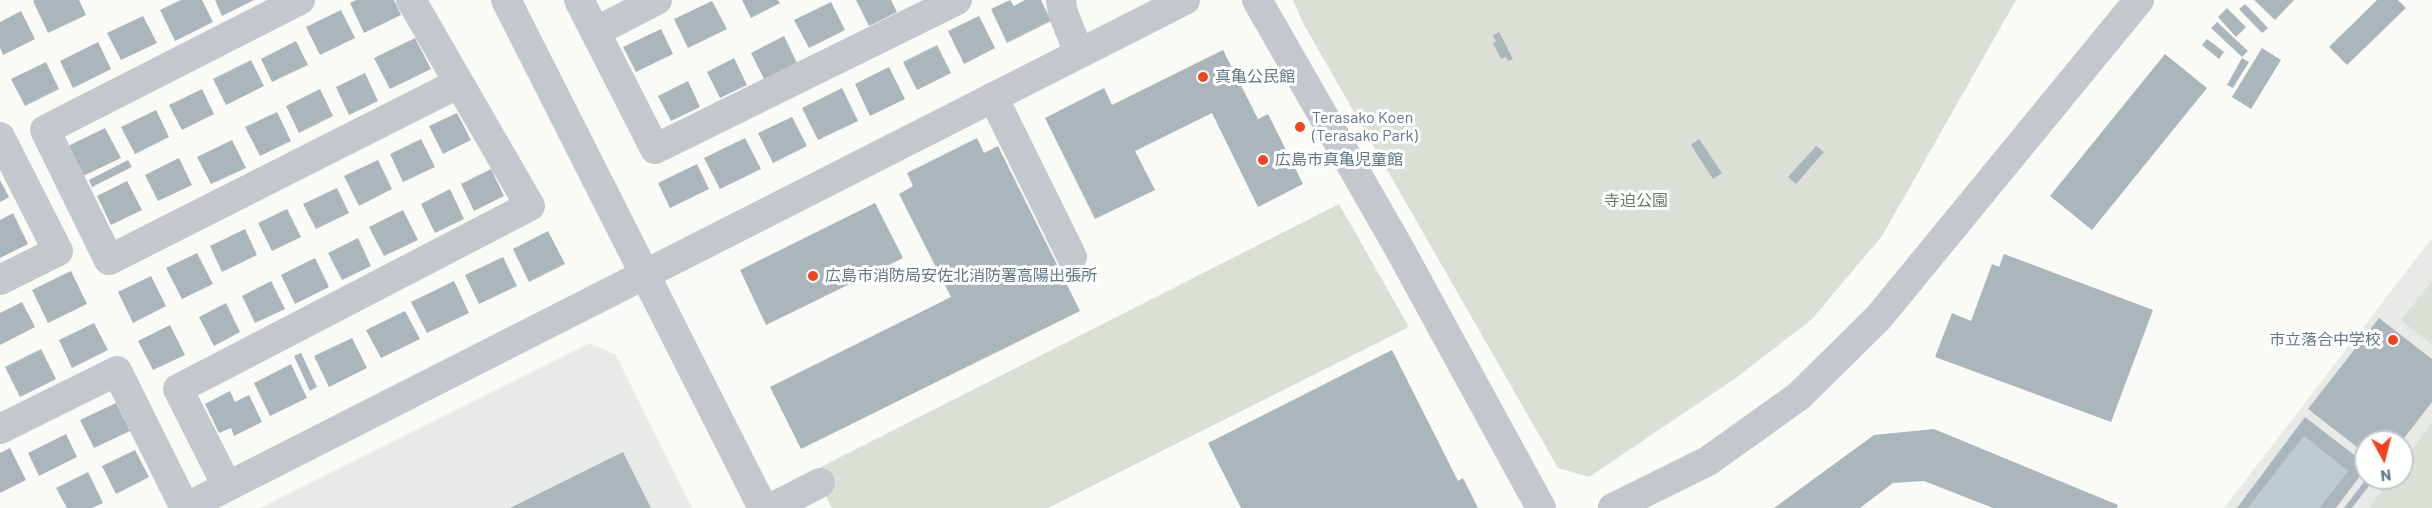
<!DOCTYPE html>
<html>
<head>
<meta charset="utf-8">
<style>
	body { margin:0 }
	#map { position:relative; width:2432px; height:508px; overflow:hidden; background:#fafaf7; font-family:Barlow,sans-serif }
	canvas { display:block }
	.north { position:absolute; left:2354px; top:430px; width:60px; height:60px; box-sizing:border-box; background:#fff; border:2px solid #c0c9ce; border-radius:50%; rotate:173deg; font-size:16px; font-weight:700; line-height:24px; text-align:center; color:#627885 }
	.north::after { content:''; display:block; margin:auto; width:21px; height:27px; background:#f4431d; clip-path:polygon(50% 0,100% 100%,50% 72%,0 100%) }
</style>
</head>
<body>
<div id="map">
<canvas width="2432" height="508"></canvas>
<div class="north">N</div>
</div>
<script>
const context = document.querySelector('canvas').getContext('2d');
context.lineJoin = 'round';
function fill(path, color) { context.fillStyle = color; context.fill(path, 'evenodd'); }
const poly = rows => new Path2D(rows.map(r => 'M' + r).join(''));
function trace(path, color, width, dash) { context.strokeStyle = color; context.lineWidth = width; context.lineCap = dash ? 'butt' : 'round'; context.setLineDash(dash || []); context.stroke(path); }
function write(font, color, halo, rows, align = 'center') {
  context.font = font + ' Barlow,"Noto Sans JP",sans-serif'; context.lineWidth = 6; context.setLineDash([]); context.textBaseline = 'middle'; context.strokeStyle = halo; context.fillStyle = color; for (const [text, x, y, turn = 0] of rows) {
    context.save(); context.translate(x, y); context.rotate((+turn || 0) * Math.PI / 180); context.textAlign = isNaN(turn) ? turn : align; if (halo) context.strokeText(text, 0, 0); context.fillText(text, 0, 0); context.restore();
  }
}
const built = poly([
	[2432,238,2432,508,2224,508],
	[2366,442,2402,442,2402,478,2366,478],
	[590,343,616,355,692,508,260,508]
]);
const green = poly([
	[1293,0,2016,0,1882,236,1812,319,1736,378,1589,477,1558,468,1303,23],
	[1339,204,1409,327,1048,508,832,508,813,471],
	[2432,281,2432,345,2401,320],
	[2432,423,2432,508,2369,508,2391,478,2402,478,2402,463]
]);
const water = poly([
	[2304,436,2348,471,2319,508,2248,508]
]);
const building = poly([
	[35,0,79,0,86,15,48,33,33,1],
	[181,0,202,0,213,22,175,41,160,10],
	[215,0,254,0,222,16],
	[356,0,394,0,401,15,364,33,350,3],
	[742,0,778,0,780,3,751,18],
	[856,0,891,0,897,12,869,26],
	[1010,0,1014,6,1025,0,1041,0,1051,21,1007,43,991,9],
	[2254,0,2294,0,2275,20],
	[2377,0,2398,0,2406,8,2347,65,2329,47],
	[712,1,727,29,688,48,674,19],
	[831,2,845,30,809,48,794,20],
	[2245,4,2268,28,2262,33,2239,9],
	[2227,8,2246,27,2236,37,2218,17],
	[341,10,355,38,320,55,306,27],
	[21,11,35,39,3,55,0,48,0,22],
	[143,16,157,43,121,60,107,33],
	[979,16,995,48,964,64,948,31],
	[2217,22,2248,51,2242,57,2211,28],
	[661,29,673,54,636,72,623,47],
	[1499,32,1513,59,1508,61,1506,57,1501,59,1493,43,1496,42,1493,35],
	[784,36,797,63,764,79,751,53],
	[415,38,431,69,390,89,374,58],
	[2207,39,2224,52,2219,59,2202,45],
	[296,41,308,65,272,82,261,59],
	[98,42,111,69,73,88,60,61],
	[937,45,951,73,917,90,903,62],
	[2262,48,2281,60,2251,109,2232,97],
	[1223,50,1258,119,1268,114,1303,184,1258,207,1212,113,1135,151,1155,190,1095,219,1045,118,1104,88,1112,105],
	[2165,54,2207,88,2092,230,2050,196],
	[734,58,747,85,720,98,707,72],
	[2242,58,2249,62,2233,88,2227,85],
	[251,60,264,86,226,105,213,79],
	[46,62,59,89,25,106,11,79],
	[889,67,905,99,870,116,855,84],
	[365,73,378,101,349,115,336,87],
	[688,81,700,107,671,121,658,96],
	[842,88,858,121,818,140,802,108],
	[202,89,214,114,182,130,169,105],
	[320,89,333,116,299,133,286,106],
	[156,110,169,137,135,154,121,127],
	[277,112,291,141,260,156,245,127],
	[457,113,471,140,443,154,429,126],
	[792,117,807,146,773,163,758,133],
	[105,128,121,158,81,177,66,147],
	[745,138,761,169,720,189,704,158],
	[977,138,984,153,998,146,1080,311,801,449,770,387,951,297,899,194,913,186,907,173],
	[421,139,435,167,403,182,390,154],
	[1699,139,1722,173,1713,179,1691,145],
	[232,140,246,168,211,184,197,157],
	[1816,146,1824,152,1796,184,1788,177],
	[179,158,192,185,158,201,145,175],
	[128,160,132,167,92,187,89,180],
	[378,160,392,189,359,206,344,176],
	[697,164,709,189,670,208,658,183],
	[491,169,504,196,474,211,461,184],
	[0,180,9,197,0,202],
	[127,181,142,210,111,225,97,196],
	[337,188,349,213,316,229,303,204],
	[450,189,464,219,435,233,421,204],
	[875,203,903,258,766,325,740,270],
	[287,209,301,237,272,251,258,223],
	[403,210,418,240,384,256,369,227],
	[13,213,28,244,0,258,0,220],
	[245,229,257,255,222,272,210,246],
	[548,231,565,264,529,282,513,249],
	[358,238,371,266,342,280,328,253],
	[197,253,213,284,182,299,166,268],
	[2004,254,2153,310,2111,422,1935,357,1952,313,1971,321,1992,264,1999,267],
	[503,257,517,286,479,304,465,275],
	[315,258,329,287,295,304,281,275],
	[71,271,87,304,48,323,32,290],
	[151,276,166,306,133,323,118,292],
	[271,281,285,309,255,323,242,296],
	[454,281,469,313,427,333,411,302],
	[22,302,35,327,0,345,0,313],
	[226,303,240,332,214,346,199,317],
	[405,311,420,339,381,358,366,330],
	[2379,318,2432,359,2432,402,2401,442,2366,442,2366,454,2308,409],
	[94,323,108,350,72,368,59,340],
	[170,325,185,355,153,370,138,341],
	[352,338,367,368,329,387,314,356],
	[41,349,56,379,20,397,5,367],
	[1392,350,1458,481,1463,478,1478,508,1241,508,1208,443],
	[301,353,317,387,310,391,294,356],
	[291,364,307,398,270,416,254,383],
	[230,391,235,402,249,395,262,422,234,436,231,428,219,433,205,404],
	[116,403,130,431,94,448,80,420],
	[2305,417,2366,464,2366,468,2336,508,2319,508,2348,471,2304,436,2248,508,2237,508],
	[1934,429,2118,505,2117,508,1993,508,1924,481,1893,483,1860,508,1774,508,1874,435],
	[66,434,77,457,39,476,28,453],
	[10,448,26,480,0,493,0,453],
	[135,450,149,477,116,494,102,466],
	[623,452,651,508,510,508],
	[88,472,103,503,92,508,67,508,56,488],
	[2367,478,2375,478,2352,508,2344,508]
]);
const minor = poly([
	[300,0,45,130,109,260,459,83],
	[506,0,763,508],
	[579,0,655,149,957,0],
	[1061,0,1063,13,1079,53],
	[1257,0,1399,248,1541,508],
	[595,32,657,0],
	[993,97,1072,257],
	[0,137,58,251,0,280],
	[0,429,117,371,185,508],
	[227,486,178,389,530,206,411,0],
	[185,508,1185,0],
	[771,508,820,483],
	[1613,508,1708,461,1799,396,1879,317,2139,0]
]);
const markers = [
	[1203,77,6,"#f4431d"],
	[1300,127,6,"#f4431d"],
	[1263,160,6,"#f4431d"],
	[813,276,6,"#f4431d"],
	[2393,340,6,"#f4431d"]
];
const poiNames = [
	["真亀公民館",1215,77],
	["Terasako Koen",1312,118],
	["(Terasako Park)",1312,136],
	["広島市真亀児童館",1275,160],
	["広島市消防局安佐北消防署高陽出張所",825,276],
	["市立落合中学校",2381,340,"right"]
];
const parkNames = [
	["寺迫公園",1636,201]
];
fill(built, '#e8eae8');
fill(green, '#dae0d6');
fill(water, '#bdcace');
fill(building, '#abb6bc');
trace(minor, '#c2c8cc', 30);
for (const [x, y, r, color] of markers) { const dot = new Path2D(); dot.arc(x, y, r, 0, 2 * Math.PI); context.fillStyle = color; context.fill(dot); trace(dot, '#fff', 2); }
write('16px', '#627885', '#fff', poiNames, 'left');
write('16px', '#687c62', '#fff', parkNames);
</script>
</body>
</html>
